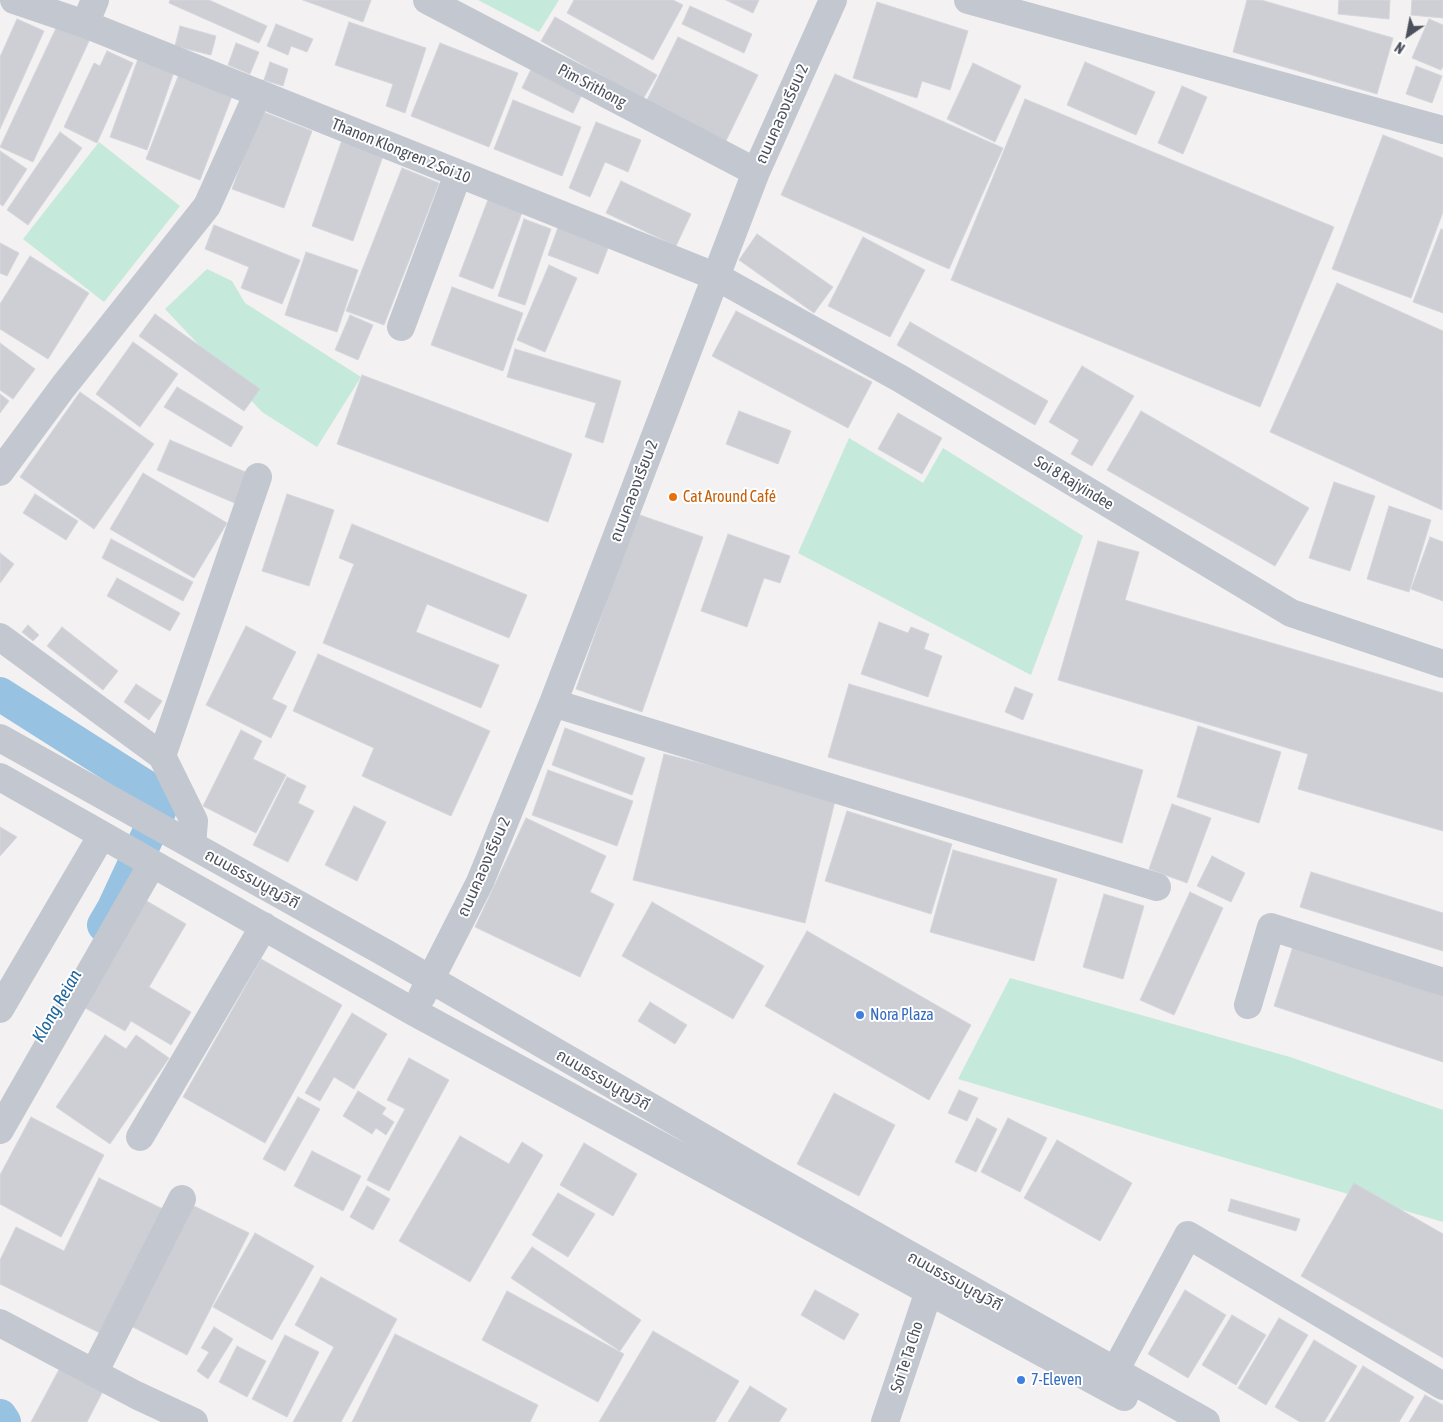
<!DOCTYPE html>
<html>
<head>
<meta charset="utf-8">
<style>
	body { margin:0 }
	#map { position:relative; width:1443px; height:1422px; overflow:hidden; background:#f3f1f1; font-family:"Asap Condensed",sans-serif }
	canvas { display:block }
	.north { position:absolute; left:1383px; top:10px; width:50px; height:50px; -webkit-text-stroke:4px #fff; paint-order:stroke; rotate:213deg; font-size:14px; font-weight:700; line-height:20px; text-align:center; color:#4b505c }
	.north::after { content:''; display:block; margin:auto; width:18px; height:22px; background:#4b505c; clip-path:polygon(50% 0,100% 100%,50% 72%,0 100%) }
</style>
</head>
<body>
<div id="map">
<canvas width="1443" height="1422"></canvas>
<div class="north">N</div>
</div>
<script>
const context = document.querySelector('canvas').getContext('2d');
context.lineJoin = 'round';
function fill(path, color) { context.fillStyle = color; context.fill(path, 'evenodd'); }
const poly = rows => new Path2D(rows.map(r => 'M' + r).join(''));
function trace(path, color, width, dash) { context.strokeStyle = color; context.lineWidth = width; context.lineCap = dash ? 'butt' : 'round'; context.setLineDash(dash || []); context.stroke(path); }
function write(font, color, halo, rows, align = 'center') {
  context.font = font + ' "Asap Condensed","Noto Sans Thai",sans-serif'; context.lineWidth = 4; context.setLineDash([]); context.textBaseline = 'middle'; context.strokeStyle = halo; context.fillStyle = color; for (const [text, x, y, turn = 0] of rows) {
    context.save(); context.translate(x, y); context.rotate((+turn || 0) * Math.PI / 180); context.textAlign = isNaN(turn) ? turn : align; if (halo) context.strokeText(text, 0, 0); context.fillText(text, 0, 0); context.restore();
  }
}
const green = poly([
	[478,0,559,0,539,32],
	[99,142,180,206,104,302,23,239],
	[207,269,232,281,245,303,361,377,317,447,262,412,165,309],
	[849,438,923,483,943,448,1083,536,1031,675,798,553],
	[1010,978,1290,1057,1443,1110,1443,1222,958,1079]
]);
const canal = poly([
	[0,694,151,790,161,807,114,908,104,925],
	[0,1416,4,1422]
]);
const building = poly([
	[170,0,209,0,267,26,259,43,169,3,170,0],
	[303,0,371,0,363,22,303,0],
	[574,0,673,0,683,5,653,60,567,13,574,0],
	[726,0,759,0,753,13,726,0],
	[1247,0,1261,0,1393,38,1377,94,1233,52,1247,0],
	[1339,0,1390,0,1389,19,1338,14,1339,0],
	[1412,0,1443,0,1443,18,1411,15,1412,0],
	[877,2,968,31,950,90,922,81,917,98,853,78,877,2],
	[690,6,752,34,744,53,682,24,690,6],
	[555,17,657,75,643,99,541,41,555,17],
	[17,19,44,31,0,129,0,57,17,19],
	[1429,19,1443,25,1443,66,1441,70,1412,58,1429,19],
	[349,22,426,48,405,113,386,106,393,84,335,65,349,22],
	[58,24,90,39,33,162,0,147,58,24],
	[276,24,313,39,307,52,291,46,288,55,267,46,276,24],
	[180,26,216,36,211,55,175,46,180,26],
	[678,37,758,75,723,147,643,108,678,37],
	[236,43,259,52,250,74,228,65,236,43],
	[440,43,518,73,489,147,411,116,440,43],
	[107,51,133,63,97,143,64,127,94,63,100,66,107,51],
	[139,56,175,69,147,150,110,137,139,56],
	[270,62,288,69,283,86,264,80,270,62],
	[1085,62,1155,92,1136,135,1067,105,1085,62],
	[534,63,585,88,573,113,522,88,534,63],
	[973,63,1021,86,995,142,947,119,973,63],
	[1416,66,1442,76,1432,103,1406,94,1416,66],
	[179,74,232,96,200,180,146,159,179,74],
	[835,74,1003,148,949,269,781,195,835,74],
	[1182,86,1207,97,1183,154,1158,143,1182,86],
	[1025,99,1334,227,1260,407,951,280,1025,99],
	[513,100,581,127,562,176,494,149,513,100],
	[261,111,312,131,284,208,232,189,261,111],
	[596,122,641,140,628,172,605,162,590,197,569,188,596,122],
	[60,132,82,148,28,225,7,210,60,132],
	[1383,135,1443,158,1443,212,1411,298,1332,269,1383,135],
	[342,140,383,156,353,241,312,226,342,140],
	[0,151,27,169,3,206,0,204,0,151],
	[402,168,439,183,384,325,346,311,402,168],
	[621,181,691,214,676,246,606,213,621,181],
	[489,197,523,210,493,289,459,276,489,197],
	[524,219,551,229,525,305,498,296,524,219],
	[560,222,610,243,598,274,548,255,560,222],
	[214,225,300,260,282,304,241,288,249,267,205,249,214,225],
	[1441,229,1443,230,1443,313,1413,302,1441,229],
	[757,234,833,287,814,313,739,260,757,234],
	[863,237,925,270,890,337,828,306,863,237],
	[0,243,19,253,7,276,0,273,0,243],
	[306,252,358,270,337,332,285,315,306,252],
	[30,256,89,293,48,359,0,329,0,304,30,256],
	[549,265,577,278,545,352,517,340,549,265],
	[1337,283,1443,331,1442,510,1270,432,1337,283],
	[452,287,523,313,503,371,431,345,452,287],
	[736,311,872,382,848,428,712,356,736,311],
	[155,314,260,389,244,411,139,336,155,314],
	[350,315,373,325,358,360,335,350,350,315],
	[910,322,1048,401,1035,425,897,345,910,322],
	[133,342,178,374,140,427,96,394,133,342],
	[0,343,35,369,13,399,0,390,0,343],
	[515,349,621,381,603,443,585,437,596,403,507,377,515,349],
	[1082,366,1134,396,1092,466,1071,454,1079,440,1049,422,1082,366],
	[362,375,572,454,548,522,337,444,362,375],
	[177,387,243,427,231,447,164,407,177,387],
	[80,392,154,444,94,529,20,477,80,392],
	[0,394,9,401,0,413,0,394],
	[739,411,791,431,778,464,726,444,739,411],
	[1141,411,1309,508,1275,566,1107,470,1141,411],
	[898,413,942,438,922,474,878,449,898,413],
	[170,440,250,474,237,504,157,470,170,440],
	[143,473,227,523,194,578,110,529,143,473],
	[1334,482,1375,496,1350,571,1309,558,1334,482],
	[35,494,78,521,66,540,23,513,35,494],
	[287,494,334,510,309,586,262,571,287,494],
	[1389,506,1431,520,1409,592,1367,579,1389,506],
	[637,514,703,537,642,712,576,689,637,514],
	[352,524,527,595,509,638,427,604,416,632,499,665,481,708,323,643,354,564,339,558,352,524],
	[728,534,790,556,780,583,764,578,747,627,701,611,728,534],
	[1430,537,1443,542,1443,601,1411,589,1430,537],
	[111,539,193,582,183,601,102,558,111,539],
	[1098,541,1139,552,1125,600,1443,693,1443,831,1298,789,1308,754,1058,680,1098,541],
	[0,553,14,564,0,583,0,553],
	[117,578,180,613,170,631,107,596,117,578],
	[879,622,908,633,911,627,929,634,924,649,942,656,928,697,861,674,879,622],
	[28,625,39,635,33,641,22,632,28,625],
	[246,626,296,652,272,699,287,706,271,738,206,705,246,626],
	[62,627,118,671,103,690,47,646,62,627],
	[318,654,490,731,451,816,362,776,374,748,293,711,318,654],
	[136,684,162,701,149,720,124,702,136,684],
	[849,684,1143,770,1122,843,828,757,849,684],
	[1015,687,1033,694,1023,720,1005,712,1015,687],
	[1198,726,1281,752,1259,823,1177,797,1198,726],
	[565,728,645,758,632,795,552,765,565,728],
	[241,730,262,741,253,759,286,775,256,833,203,806,241,730],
	[664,754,836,797,805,923,633,880,664,754],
	[548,770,633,801,617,846,532,815,548,770],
	[287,777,306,786,298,803,314,811,288,862,253,845,287,777],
	[1172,804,1211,818,1187,883,1149,869,1172,804],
	[354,806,386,822,357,881,325,865,354,806],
	[847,811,952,844,931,914,825,881,847,811],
	[526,818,606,856,590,892,614,904,580,977,475,927,526,818],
	[0,827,17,837,0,856,0,827],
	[953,850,1057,879,1034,961,930,932,953,850],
	[1212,856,1245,873,1231,902,1197,886,1212,856],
	[1311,872,1443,913,1443,951,1300,907,1311,872],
	[1190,892,1223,908,1174,1015,1140,1000,1190,892],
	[1104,894,1144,906,1123,979,1083,967,1104,894],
	[145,900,186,924,149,987,191,1012,171,1045,131,1021,125,1031,82,1006,145,900],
	[652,902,764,966,733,1019,622,956,652,902],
	[807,931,971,1025,929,1100,765,1006,807,931],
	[1296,937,1443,985,1443,1062,1274,1006,1296,937],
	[261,959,342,1005,265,1143,183,1097,261,959],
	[650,1002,687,1025,675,1044,638,1021,650,1002],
	[352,1013,387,1034,354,1089,334,1077,320,1101,305,1093,352,1013],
	[105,1035,126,1049,136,1035,169,1058,110,1144,56,1107,105,1035],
	[409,1058,449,1080,389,1191,367,1180,405,1109,387,1100,409,1058],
	[959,1090,978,1098,967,1121,948,1113,959,1090],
	[358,1091,386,1108,382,1114,394,1122,386,1135,376,1128,372,1134,343,1116,358,1091],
	[834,1093,895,1125,859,1196,797,1164,834,1093],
	[298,1097,320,1109,285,1171,263,1159,298,1097],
	[31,1117,104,1155,61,1237,0,1204,0,1175,31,1117],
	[977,1118,997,1129,976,1172,955,1162,977,1118],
	[1008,1118,1047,1138,1020,1192,981,1172,1008,1118],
	[460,1136,509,1164,522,1142,543,1155,470,1282,399,1241,460,1136],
	[1057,1140,1132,1183,1100,1241,1024,1198,1057,1140],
	[584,1143,637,1174,613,1216,560,1185,584,1143],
	[312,1151,361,1176,343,1211,294,1186,312,1151],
	[99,1178,163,1209,102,1334,0,1284,0,1260,16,1227,64,1251,99,1178],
	[1354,1183,1443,1234,1443,1358,1301,1276,1354,1183],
	[367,1186,390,1199,373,1230,350,1217,367,1186],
	[558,1193,595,1214,568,1257,532,1235,558,1193],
	[1231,1199,1300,1219,1296,1231,1228,1211,1231,1199],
	[192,1205,249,1233,187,1355,131,1326,192,1205],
	[255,1233,314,1266,272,1340,213,1307,255,1233],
	[532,1247,641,1320,620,1351,511,1278,532,1247],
	[321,1277,397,1319,341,1422,293,1422,334,1347,295,1325,321,1277],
	[815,1290,859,1314,844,1340,801,1315,815,1290],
	[1185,1290,1226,1315,1188,1378,1148,1354,1185,1290],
	[507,1291,624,1354,598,1402,482,1340,507,1291],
	[1232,1315,1266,1335,1236,1385,1202,1365,1232,1315],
	[1279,1318,1308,1335,1266,1405,1238,1388,1279,1318],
	[214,1327,233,1339,208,1379,197,1371,209,1352,201,1348,214,1327],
	[653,1331,739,1381,715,1422,599,1422,653,1331],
	[395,1334,538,1405,530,1422,352,1422,395,1334],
	[285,1335,319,1352,287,1417,252,1399,285,1335],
	[1314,1340,1357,1366,1324,1422,1300,1422,1275,1407,1314,1340],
	[237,1346,266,1361,247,1397,219,1382,237,1346],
	[62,1364,105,1387,87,1422,31,1422,62,1364],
	[1363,1366,1414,1397,1399,1422,1329,1422,1363,1366],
	[750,1386,787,1409,779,1422,728,1422,750,1386],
	[1425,1395,1443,1405,1443,1422,1409,1422,1425,1395]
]);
const minor = poly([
	[14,0,85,24,717,277,901,379,1291,613,1443,664],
	[427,0,756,172],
	[968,0,1443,130],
	[85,24,95,0],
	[401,327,458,174],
	[0,472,63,387,207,206,258,93],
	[0,637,162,756,194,821,192,845],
	[553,703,1157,887],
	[0,738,387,954,768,1175,1206,1422],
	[162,756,258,477],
	[0,777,414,1012,1124,1397],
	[422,996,480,882,553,703,756,172,833,0],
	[1248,1005,1271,927,1443,982],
	[0,1009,102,835],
	[0,1130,152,864],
	[140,1137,264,926],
	[0,1323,136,1395,194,1422],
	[1115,1371,1188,1235,1443,1386],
	[94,1373,182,1199],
	[885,1422,929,1291]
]);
const markers = [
	[673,497,5,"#e8710a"],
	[860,1015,5,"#3f7fe0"],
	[1021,1380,5,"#3f7fe0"]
];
const streetNames = [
	["Pim Srithong",592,86,28],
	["ถนนคลองเรียน 2",782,114,-66],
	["Thanon Klongren 2 Soi 10",401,151,22],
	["Soi 8 Rajyindee",1074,483,31],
	["ถนนคลองเรียน 2",634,491,-69],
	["ถนนคลองเรียน 2",484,867,-66],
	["ถนนธรรมนูญวิถี",252,879,29],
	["ถนนธรรมนูญวิถี",603,1080,30],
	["ถนนธรรมนูญวิถี",955,1281,29],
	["Soi Te Ta Cho",907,1357,-72]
];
const foodNames = [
	["Cat Around Café",683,497]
];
const shopNames = [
	["Nora Plaza",870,1015],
	["7-Eleven",1031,1380]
];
const waterNames = [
	["Klong Reian",57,1006,-60]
];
fill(green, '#c5eadb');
trace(canal, '#98c2e2', 34);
fill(building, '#cecfd4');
trace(building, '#d5d6db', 1);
trace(minor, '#c3c8d0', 28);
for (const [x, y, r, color] of markers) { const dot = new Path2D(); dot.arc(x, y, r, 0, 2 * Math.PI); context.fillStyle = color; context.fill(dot); trace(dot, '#fff', 2); }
write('16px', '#4b505c', '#fff', streetNames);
write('16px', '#c56008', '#fff', foodNames, 'left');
write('16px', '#366cbe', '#fff', shopNames, 'left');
write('italic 18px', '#1f669b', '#fff', waterNames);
</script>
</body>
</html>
